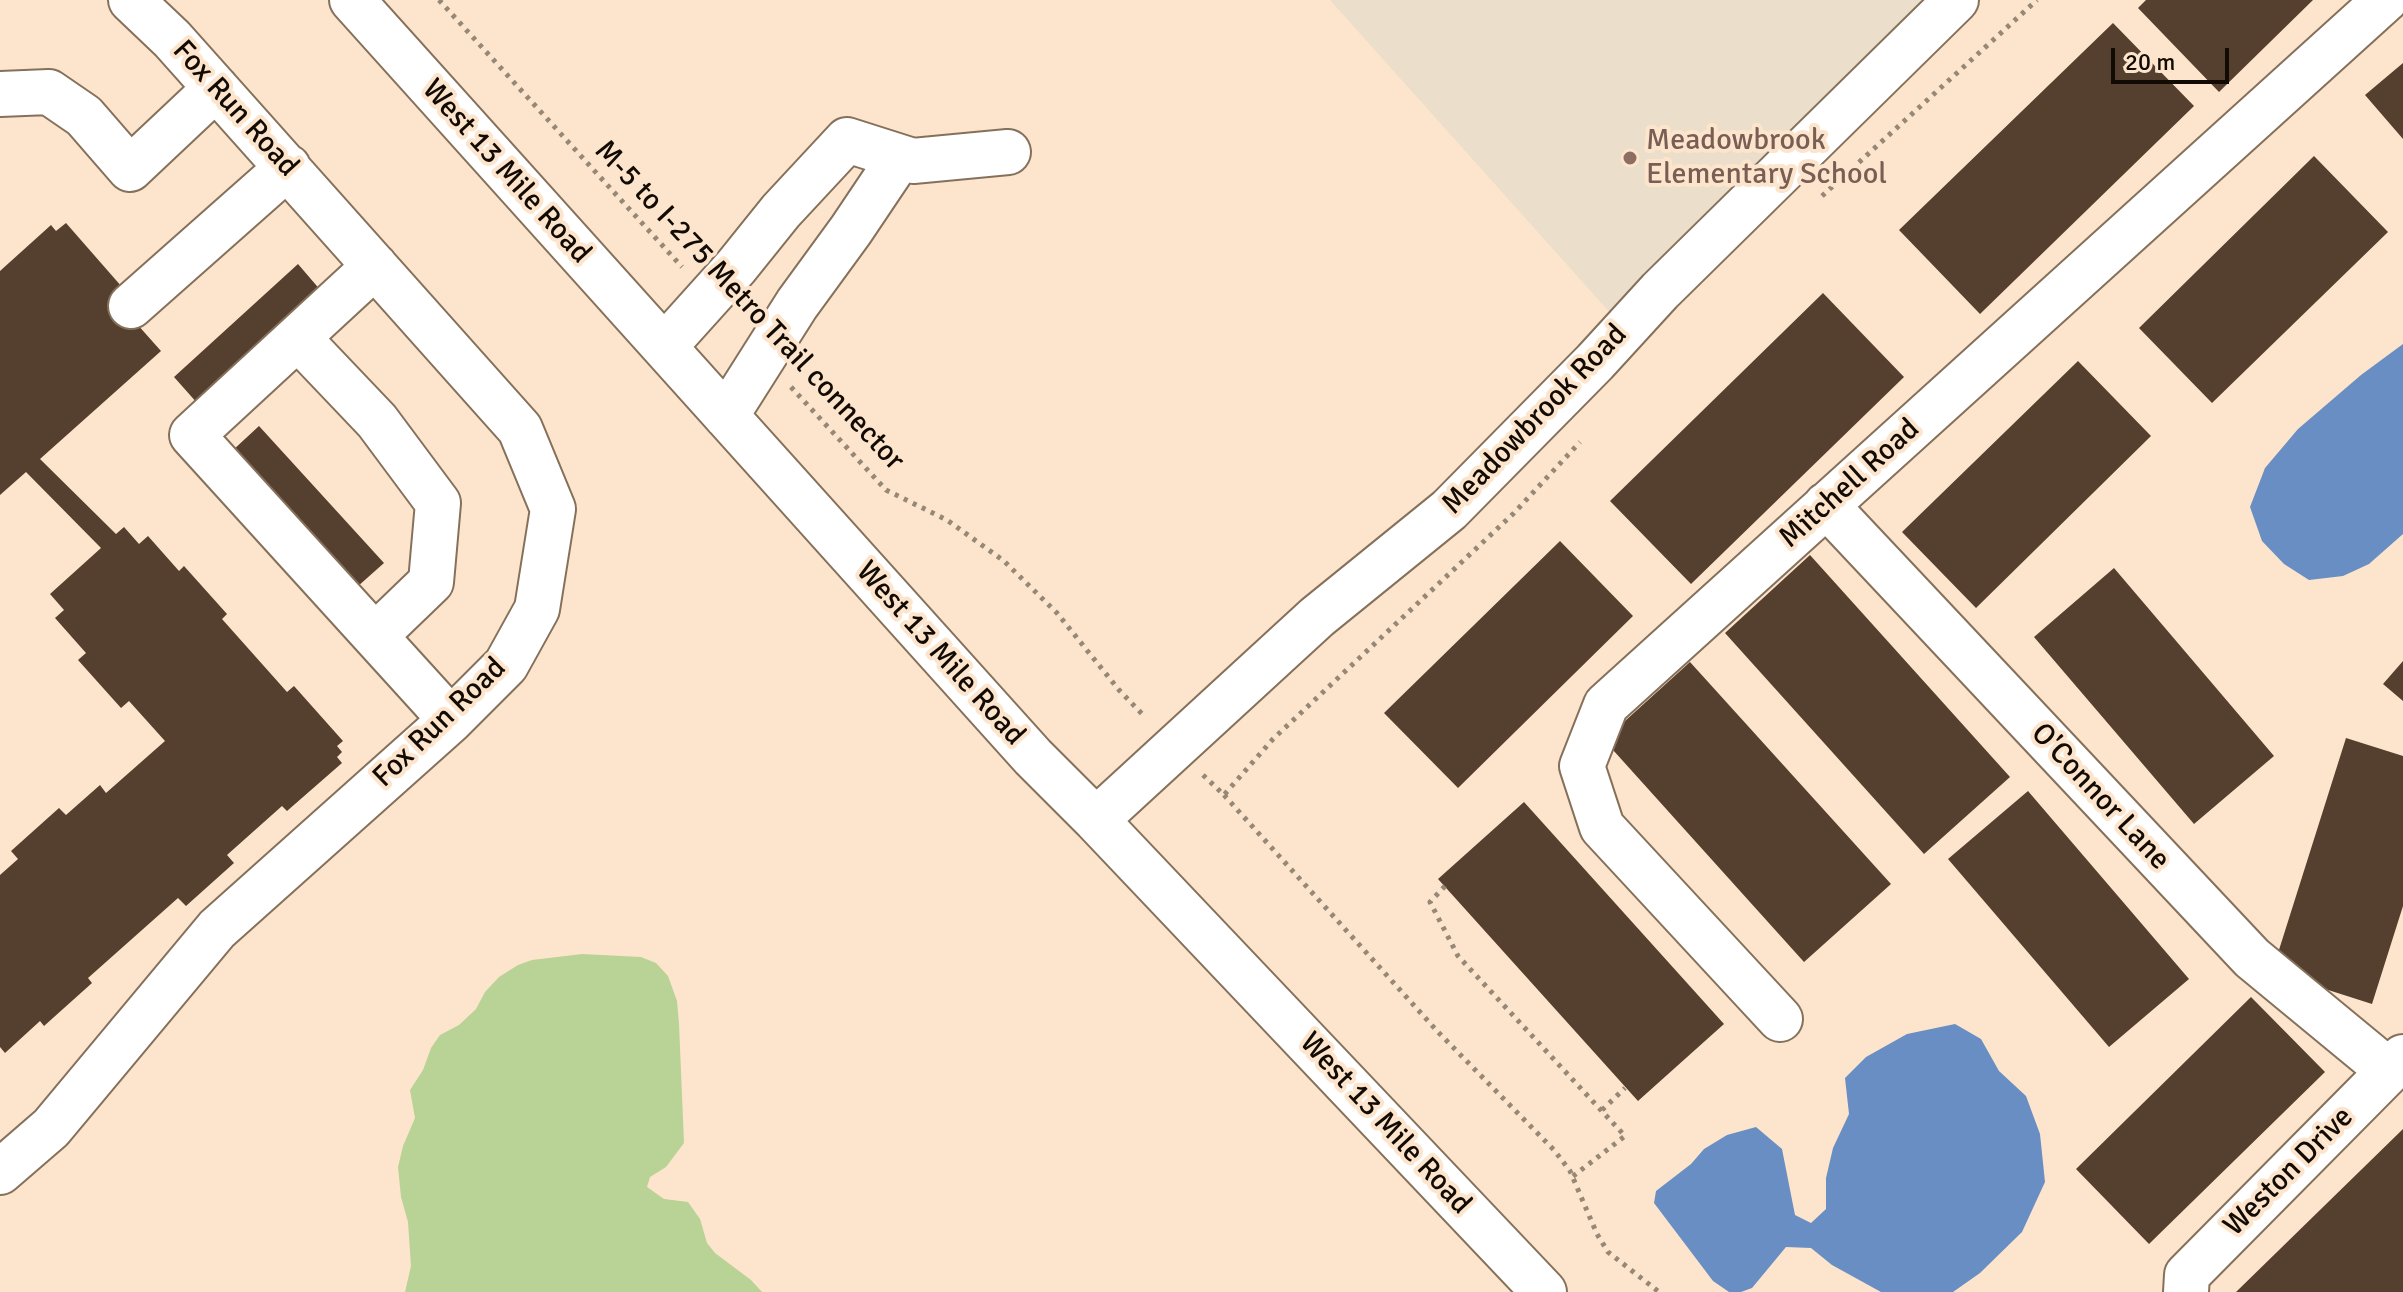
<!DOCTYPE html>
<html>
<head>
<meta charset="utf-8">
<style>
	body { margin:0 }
	#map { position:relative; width:2403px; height:1292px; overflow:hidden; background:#fce5cc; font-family:Signika,sans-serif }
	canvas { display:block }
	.scale { position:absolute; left:2111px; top:48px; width:118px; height:36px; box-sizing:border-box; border:4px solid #120b04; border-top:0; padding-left:10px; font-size:24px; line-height:28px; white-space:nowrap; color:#120b04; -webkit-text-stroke:6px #fce5cc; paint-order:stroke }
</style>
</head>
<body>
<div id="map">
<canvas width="2403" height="1292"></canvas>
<div class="scale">20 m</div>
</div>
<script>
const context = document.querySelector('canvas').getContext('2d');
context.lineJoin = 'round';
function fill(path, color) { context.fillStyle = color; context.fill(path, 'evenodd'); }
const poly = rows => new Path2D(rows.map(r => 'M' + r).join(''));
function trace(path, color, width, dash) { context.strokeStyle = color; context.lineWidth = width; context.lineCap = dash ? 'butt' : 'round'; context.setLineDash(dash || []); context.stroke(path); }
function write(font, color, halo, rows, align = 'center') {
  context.font = font + ' Signika,sans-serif'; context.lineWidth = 8; context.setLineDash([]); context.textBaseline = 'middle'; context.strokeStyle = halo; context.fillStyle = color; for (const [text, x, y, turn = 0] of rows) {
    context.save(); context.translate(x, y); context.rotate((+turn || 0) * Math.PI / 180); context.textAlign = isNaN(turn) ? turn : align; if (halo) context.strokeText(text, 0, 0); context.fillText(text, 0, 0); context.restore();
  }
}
const education = poly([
	[1330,0,1962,0,1613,316]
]);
const green = poly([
	[582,954,641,957,656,963,668,976,677,1001,679,1024,684,1143,666,1167,650,1177,647,1187,664,1199,688,1202,700,1219,707,1243,715,1253,751,1280,762,1292,405,1292,411,1266,408,1222,401,1197,398,1167,403,1146,415,1118,410,1090,423,1070,431,1048,440,1035,459,1025,476,1009,485,992,499,977,518,965,532,960]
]);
const water = poly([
	[2403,344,2403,534,2369,564,2343,576,2309,580,2284,564,2262,541,2250,507,2265,468,2298,429,2361,375],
	[1955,1024,1981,1039,1999,1071,2026,1096,2040,1134,2045,1182,2022,1232,1980,1273,1953,1292,1881,1292,1832,1265,1811,1248,1786,1247,1752,1288,1741,1292,1729,1292,1713,1281,1654,1203,1656,1191,1691,1164,1704,1149,1727,1135,1756,1127,1782,1149,1795,1215,1811,1223,1826,1209,1826,1178,1833,1148,1849,1114,1845,1078,1866,1057,1907,1034]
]);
const building = poly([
	[2146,0,2313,0,2219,92,2138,8],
	[2113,23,2194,106,1980,314,1899,230],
	[2403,63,2403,139,2365,95],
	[2314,156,2388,232,2212,403,2139,328],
	[66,223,122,287,112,296,161,351,40,459,116,534,124,527,139,544,148,536,179,571,184,566,227,614,222,619,287,692,294,686,343,741,337,746,342,752,337,757,342,763,287,811,282,806,227,855,234,863,186,906,178,898,88,978,92,983,44,1026,40,1021,5,1053,0,1047,0,875,18,859,11,851,59,808,66,815,100,785,106,793,165,741,129,701,121,708,78,660,86,653,55,618,64,610,50,594,101,548,26,472,0,495,0,271,51,225,56,231],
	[298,264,322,292,198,404,174,377],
	[1823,293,1904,377,1691,584,1610,501],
	[2078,361,2151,436,1976,608,1902,532],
	[259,426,384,563,357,587,232,451],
	[1560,541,1633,616,1458,788,1384,713],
	[1810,555,2010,777,1924,854,1725,633],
	[2114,568,2274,756,2194,824,2034,637],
	[2403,661,2403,701,2383,684],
	[1690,662,1891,884,1804,962,1604,740],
	[2346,738,2403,756,2403,906,2372,1004,2272,972],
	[2028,791,2189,979,2109,1047,1948,859],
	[1524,802,1724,1024,1638,1101,1438,879],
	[2251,997,2325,1072,2149,1244,2076,1169],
	[2403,1129,2403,1292,2236,1292]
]);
const path = poly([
	[439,0,682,267],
	[1822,196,2037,0],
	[791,387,886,490,947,520,1004,561,1057,613,1119,690,1145,717],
	[1203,775,1224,795,1273,739,1514,513,1580,442],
	[1224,795,1438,1032,1554,1150,1570,1171,1597,1234,1608,1252,1659,1292],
	[1445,886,1430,902,1458,956,1625,1136,1572,1177],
	[1602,1110,1625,1088]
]);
const minor = poly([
	[352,0,1033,757,1096,820,1544,1292],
	[0,94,49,92,84,116,130,169,216,88],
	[375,266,192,435,451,720],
	[131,306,288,167],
	[298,338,377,421,438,503,431,582,376,635],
	[664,347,736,267,781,211,847,140,913,161,1008,152],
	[726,416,797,304,851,230,900,157],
	[1826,505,2252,958,2389,1071],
	[1096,820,1317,617,1449,510,1595,362,1660,291,1956,0],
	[1780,1019,1602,827,1582,766,1606,705,2385,0],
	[0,1172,51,1128,217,929,451,720,506,665,537,609,553,509,520,429,172,39,131,0],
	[2186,1292,2187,1275,2403,1057]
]);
const markers = [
	[1630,158,8,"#8d6e63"]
];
const streetNames = [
	["Fox Run Road",235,109,48],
	["West 13 Mile Road",506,172,48],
	["M-5 to I-275 Metro Trail connector",749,306,47],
	["Meadowbrook Road",1535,420,-46],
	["Mitchell Road",1850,484,-42],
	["West 13 Mile Road",940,654,48],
	["Fox Run Road",440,723,-44],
	["O'Connor Lane",2100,797,47],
	["West 13 Mile Road",1385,1124,47],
	["Weston Drive",2289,1172,-45]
];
const educationNames = [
	["Meadowbrook",1646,141],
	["Elementary School",1646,175]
];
fill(education, '#ebdeca');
fill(green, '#b9d295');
fill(water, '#688ec3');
fill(building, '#553f2e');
trace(minor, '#85715b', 48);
trace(path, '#978776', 5, [4, 6]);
trace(minor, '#fff', 44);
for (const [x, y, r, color] of markers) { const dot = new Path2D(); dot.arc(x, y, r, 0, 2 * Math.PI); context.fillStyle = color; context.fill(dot); trace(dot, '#fce5cc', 3); }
write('30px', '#120b04', '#fce5cc', streetNames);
write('30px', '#785e54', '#fce5cc', educationNames, 'left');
</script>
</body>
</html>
